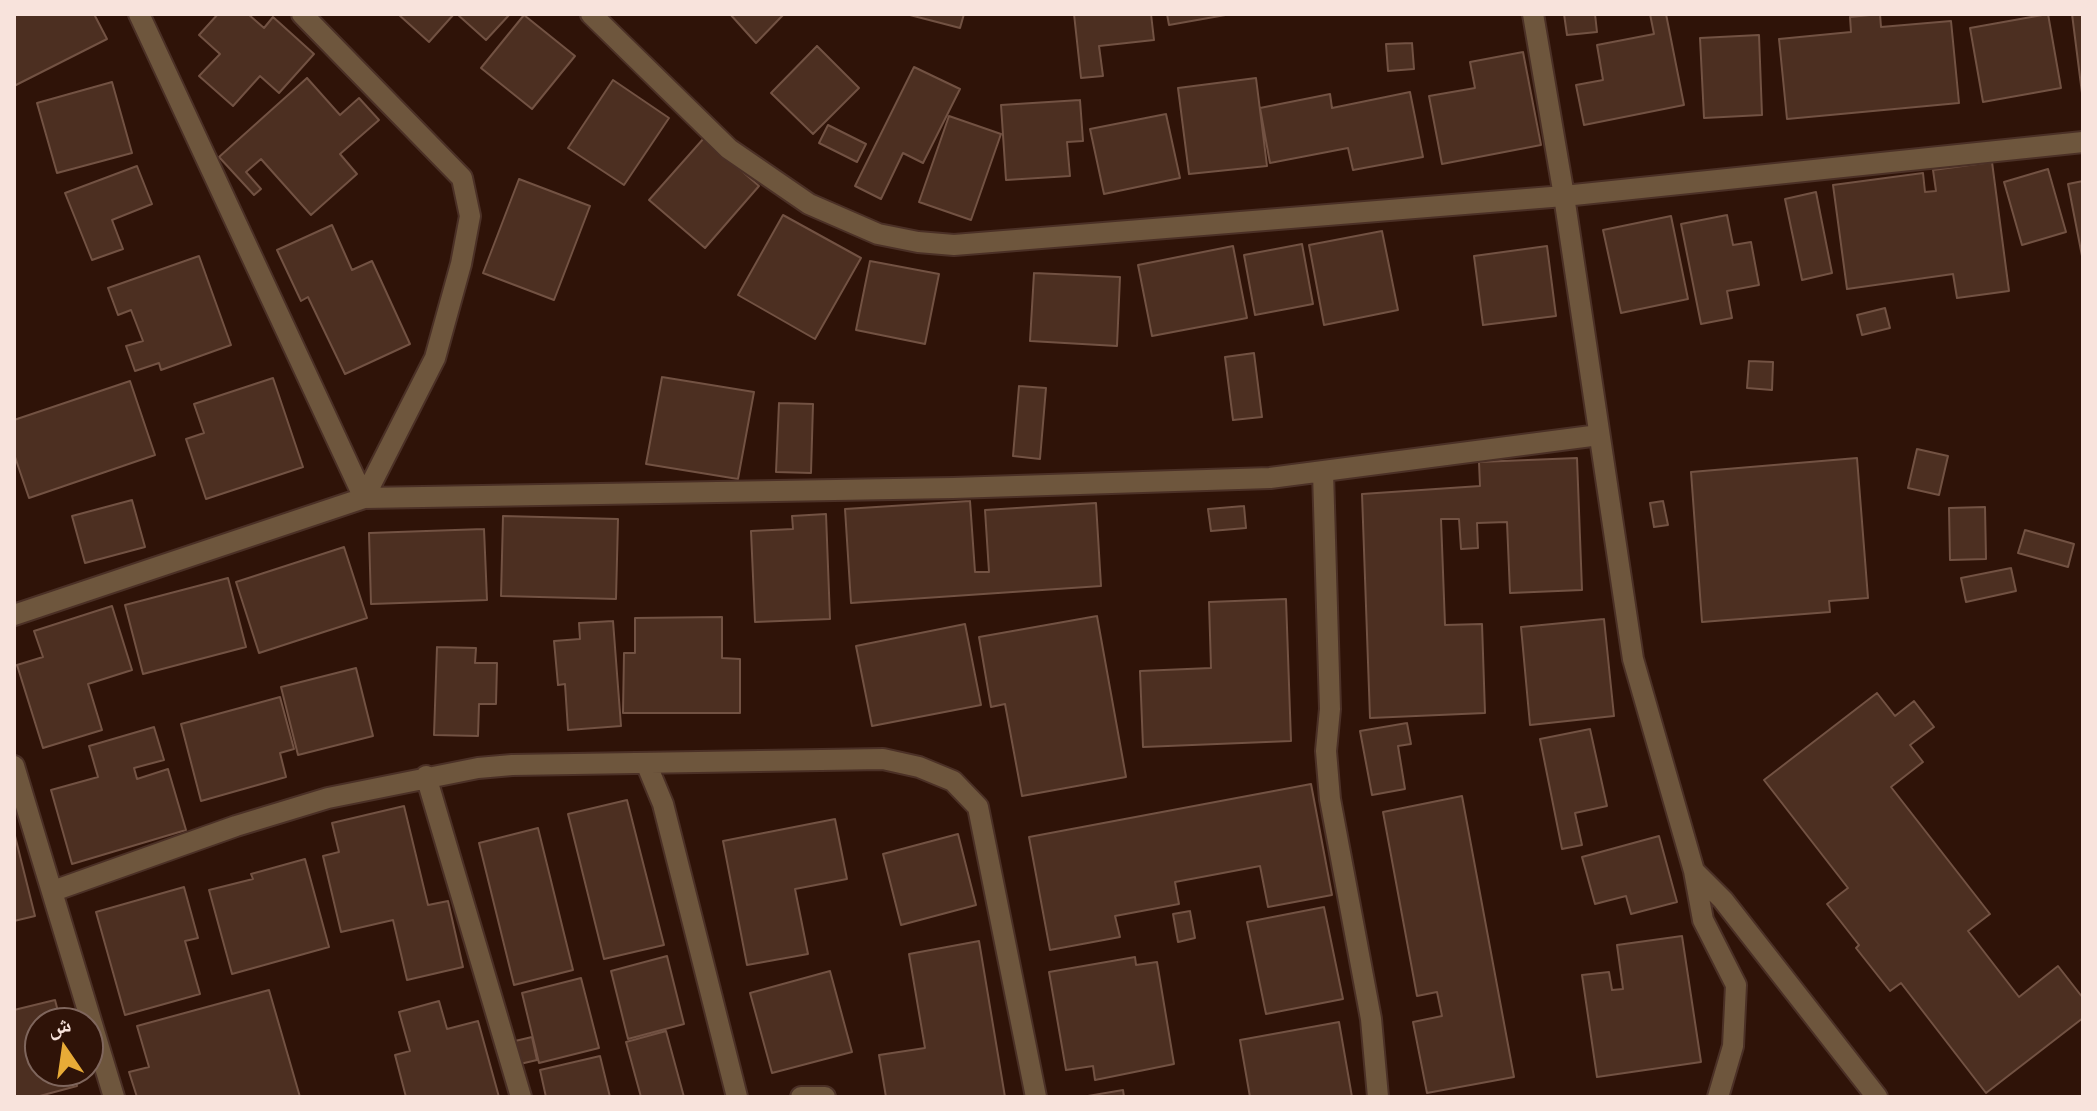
<!DOCTYPE html>
<html>
<head>
<meta charset="utf-8">
<style>
	body { margin:0 }
	#map { position:relative; width:2097px; height:1111px; overflow:hidden; background:#2f1308; font-family:Jost,"Noto Naskh Arabic",sans-serif }
	canvas { display:block }
	.frame { position:absolute; inset:0; border:16px solid #f8e3dc; pointer-events:none }
	.north { position:absolute; left:24px; top:1007px; width:80px; height:80px; box-sizing:border-box; background:#2f1308; border:2px solid #7f665d; border-radius:50%; rotate:347deg; font-size:22px; font-weight:700; line-height:32px; text-align:center; color:#f8e3dc }
	.north::after { content:''; display:block; margin:auto; width:28px; height:36px; background:#e8ab37; clip-path:polygon(50% 0,100% 100%,50% 72%,0 100%) }
</style>
</head>
<body>
<div id="map">
<canvas width="2097" height="1111"></canvas>
<div class="frame"></div>
<div class="north">ش</div>
</div>
<script>
const context = document.querySelector('canvas').getContext('2d');
context.lineJoin = 'round';
function fill(path, color) { context.fillStyle = color; context.fill(path, 'evenodd'); }
const poly = rows => new Path2D(rows.map(r => 'M' + r).join(''));
function trace(path, color, width, dash) { context.strokeStyle = color; context.lineWidth = width; context.lineCap = dash ? 'butt' : 'round'; context.setLineDash(dash || []); context.stroke(path); }
const building = poly([
	[14,14,94,14,107,39,14,86,14,14],
	[218,14,248,14,264,28,273,17,314,54,279,93,260,76,233,106,199,76,220,54,199,35,218,14],
	[398,14,454,14,429,42,398,14],
	[457,14,510,14,486,40,457,14],
	[730,14,784,14,756,43,730,14],
	[906,14,964,14,960,28,906,14],
	[1074,14,1151,14,1154,40,1099,46,1103,76,1081,78,1074,14],
	[1167,14,1231,14,1169,25,1167,14],
	[1564,14,1595,14,1597,32,1567,35,1564,14],
	[1650,14,1666,14,1684,105,1584,125,1576,85,1603,80,1597,45,1654,34,1650,14],
	[1880,14,1881,27,1951,21,1959,103,1787,119,1779,39,1851,32,1850,17,1880,14],
	[2048,14,2061,88,1983,102,1970,28,2048,14],
	[2072,14,2083,14,2083,93,2082,93,2072,14],
	[524,15,575,56,532,109,481,68,524,15],
	[1759,35,1762,115,1704,118,1700,38,1759,35],
	[1412,43,1414,69,1388,71,1386,44,1412,43],
	[817,46,859,88,813,134,771,93,817,46],
	[1523,52,1541,145,1442,164,1429,96,1475,88,1470,62,1523,52],
	[914,67,960,89,923,163,903,153,881,199,855,186,914,67],
	[307,78,340,115,359,98,379,120,340,154,357,174,311,215,261,159,246,172,261,189,254,195,219,157,307,78],
	[1256,78,1267,166,1189,174,1178,88,1256,78],
	[613,80,669,118,624,185,568,148,613,80],
	[112,82,132,153,57,173,37,103,112,82],
	[1410,92,1423,157,1353,170,1348,148,1270,163,1260,108,1330,94,1332,108,1410,92],
	[1080,100,1083,141,1067,142,1070,176,1006,180,1001,105,1080,100],
	[1166,114,1180,178,1104,194,1090,129,1166,114],
	[949,116,1001,134,971,220,919,202,949,116],
	[828,125,866,144,857,162,819,143,828,125],
	[704,138,759,186,705,248,649,200,704,138],
	[1992,162,2009,291,1957,298,1953,274,1847,289,1833,185,1923,173,1925,192,1936,191,1933,170,1992,162],
	[137,166,152,204,112,220,123,249,92,260,65,193,137,166],
	[2048,169,2066,232,2022,245,2004,182,2048,169],
	[519,179,590,206,554,300,483,273,519,179],
	[2083,181,2083,261,2068,184,2083,181],
	[1816,192,1832,273,1802,280,1785,199,1816,192],
	[783,215,861,258,815,339,738,295,783,215],
	[1727,215,1733,245,1751,242,1759,285,1727,291,1732,318,1701,324,1681,224,1727,215],
	[1671,216,1688,299,1621,313,1603,230,1671,216],
	[332,225,352,270,372,261,410,344,345,374,308,297,301,301,277,250,332,225],
	[1382,231,1398,310,1324,325,1309,245,1382,231],
	[1302,244,1313,304,1255,315,1244,255,1302,244],
	[1233,246,1247,318,1152,336,1138,265,1233,246],
	[1547,246,1556,316,1483,325,1474,256,1547,246],
	[199,256,231,345,161,370,159,363,135,371,126,346,143,341,131,310,118,315,108,288,199,256],
	[870,261,939,274,925,344,856,330,870,261],
	[1034,273,1120,277,1117,346,1030,341,1034,273],
	[1885,308,1890,328,1862,335,1857,315,1885,308],
	[1254,353,1262,417,1233,420,1225,357,1254,353],
	[1749,361,1773,362,1772,390,1747,388,1749,361],
	[662,377,754,392,738,479,646,464,662,377],
	[273,378,303,467,206,499,186,439,204,433,194,404,273,378],
	[130,381,155,455,29,498,14,454,14,420,130,381],
	[1019,386,1046,388,1040,459,1013,456,1019,386],
	[779,403,813,404,811,473,776,472,779,403],
	[1917,449,1948,456,1939,495,1908,488,1917,449],
	[1577,458,1582,590,1510,593,1507,522,1477,523,1478,548,1461,549,1459,519,1441,519,1445,625,1482,624,1485,713,1370,718,1362,494,1480,486,1479,462,1577,458],
	[1857,458,1868,598,1829,601,1830,612,1702,622,1691,472,1857,458],
	[132,500,145,547,85,563,72,516,132,500],
	[970,501,975,572,989,572,985,510,1096,503,1101,586,851,603,845,509,970,501],
	[1663,501,1668,525,1654,527,1650,503,1663,501],
	[1244,506,1246,528,1211,531,1208,509,1244,506],
	[1985,507,1986,559,1950,560,1949,508,1985,507],
	[826,514,830,619,755,622,751,531,793,529,792,516,826,514],
	[503,516,618,519,616,599,501,596,503,516],
	[484,529,487,600,371,604,369,533,484,529],
	[2025,530,2074,544,2068,567,2018,553,2025,530],
	[344,547,367,618,259,653,236,582,344,547],
	[2011,568,2016,591,1966,602,1961,578,2011,568],
	[228,578,246,647,143,674,125,605,228,578],
	[1286,599,1291,741,1143,747,1140,671,1211,668,1209,602,1286,599],
	[112,606,132,670,88,684,102,730,43,748,17,665,43,657,34,631,112,606],
	[1097,616,1126,777,1022,796,1005,704,991,707,979,637,1097,616],
	[722,617,722,658,740,659,740,713,623,713,624,653,635,653,635,618,722,617],
	[1604,619,1614,716,1530,725,1521,627,1604,619],
	[613,621,621,726,568,730,565,684,558,685,554,641,580,639,579,623,613,621],
	[965,624,981,705,872,726,856,646,965,624],
	[437,647,476,648,475,663,497,663,496,704,479,704,478,736,434,735,437,647],
	[356,668,373,736,298,755,281,687,356,668],
	[1877,693,1895,716,1914,701,1934,727,1910,745,1923,762,1891,787,1990,914,1968,931,2019,997,2058,966,2083,998,2083,1018,1986,1093,1901,983,1890,991,1856,948,1859,945,1827,904,1848,888,1764,780,1877,693],
	[280,697,294,749,280,753,286,777,201,801,181,724,280,697],
	[1407,723,1411,744,1398,746,1405,789,1372,795,1360,731,1407,723],
	[154,727,164,760,134,768,137,779,168,769,186,830,72,864,51,790,98,777,89,746,154,727],
	[1590,729,1607,806,1575,813,1582,845,1562,849,1540,739,1590,729],
	[1311,784,1332,895,1268,907,1260,866,1175,882,1179,904,1115,916,1120,937,1050,950,1029,837,1311,784],
	[1462,796,1514,1077,1427,1093,1413,1022,1442,1016,1437,992,1417,996,1383,812,1462,796],
	[627,800,664,945,604,959,568,814,627,800],
	[404,806,428,905,448,901,463,967,407,980,393,920,341,932,323,856,339,852,332,823,404,806],
	[835,819,847,879,795,889,808,954,747,965,723,841,835,819],
	[538,828,573,970,514,985,479,843,538,828],
	[14,832,35,916,14,921,14,832],
	[958,834,976,905,901,925,883,854,958,834],
	[1659,836,1677,902,1631,914,1626,896,1595,904,1582,857,1659,836],
	[305,859,329,947,232,974,209,890,253,879,251,874,305,859],
	[184,887,198,938,185,941,200,994,125,1015,96,912,184,887],
	[1324,907,1343,999,1266,1014,1247,922,1324,907],
	[1190,911,1195,938,1178,942,1173,914,1190,911],
	[1682,936,1701,1062,1597,1077,1582,975,1609,972,1612,990,1623,989,1617,945,1682,936],
	[979,941,1005,1097,886,1097,879,1055,925,1048,909,954,979,941],
	[667,956,684,1024,628,1039,611,971,667,956],
	[1135,957,1136,965,1157,962,1174,1064,1095,1080,1093,1066,1066,1070,1049,972,1135,957],
	[830,971,852,1052,772,1073,750,993,830,971],
	[581,978,599,1048,539,1063,522,993,581,978],
	[269,990,300,1097,137,1097,129,1072,149,1067,137,1026,269,990],
	[55,1000,61,1023,40,1023,40,1071,73,1071,77,1086,36,1097,14,1097,14,1010,55,1000],
	[439,1001,447,1029,478,1021,499,1097,406,1097,395,1055,410,1051,399,1012,439,1001],
	[1339,1022,1352,1097,1250,1097,1240,1040,1339,1022],
	[666,1031,684,1097,641,1097,626,1042,666,1031],
	[532,1037,537,1060,520,1064,515,1041,532,1037],
	[600,1056,610,1097,546,1097,540,1070,600,1056],
	[1123,1090,1124,1097,1082,1097,1123,1090]
]);
const minor = poly([
	[139,14,364,498,953,488,1270,478,1599,435],
	[591,14,729,149,809,204,878,234,918,242,954,245,1564,196,2083,142],
	[1533,14,1564,196,1633,659,1694,871,1723,900,1877,1097],
	[1323,472,1330,709,1326,751,1330,799,1371,1019,1378,1097],
	[14,615,364,498,435,358,461,264,470,216,462,178,302,14],
	[646,763,663,804,737,1097],
	[14,766,114,1097],
	[426,776,521,1097],
	[1694,871,1703,920,1736,985,1733,1046,1718,1097],
	[53,891,236,826,328,798,478,768,512,765,883,759,919,767,953,781,978,807,1036,1097],
	[801,1097,825,1097]
]);
fill(building, '#4c2f21');
trace(building, '#725243', 2);
trace(minor, '#4b3026', 24);
trace(minor, '#6e563d', 20);
</script>
</body>
</html>
